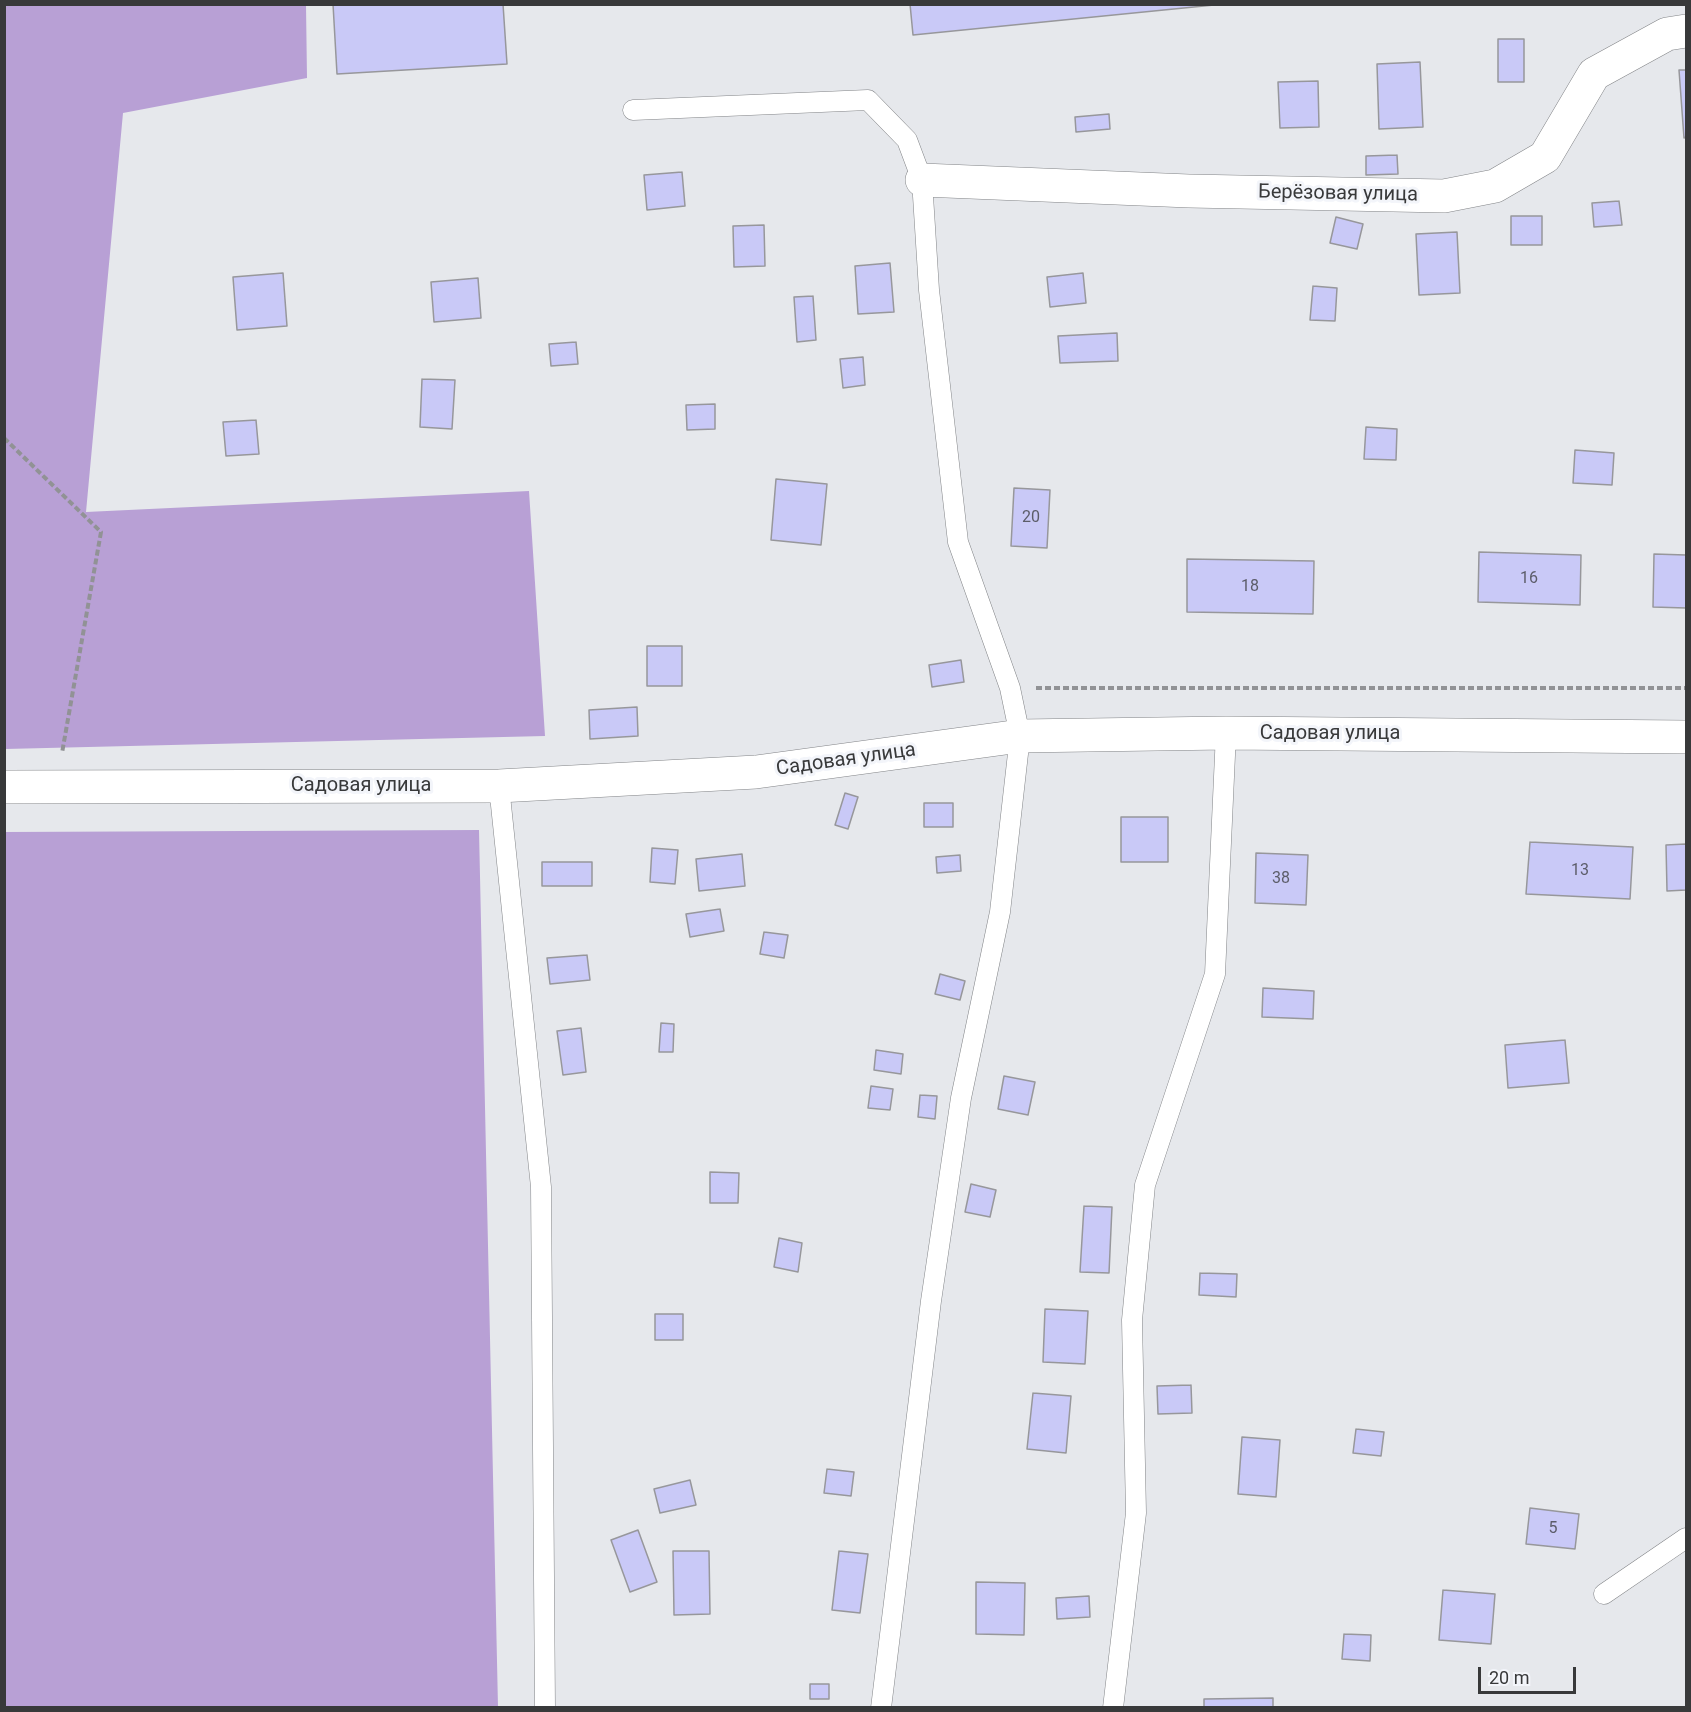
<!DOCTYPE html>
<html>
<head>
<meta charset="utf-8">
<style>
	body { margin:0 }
	#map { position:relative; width:1691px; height:1712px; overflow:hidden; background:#e6e8ec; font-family:Roboto,sans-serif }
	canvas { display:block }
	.frame { position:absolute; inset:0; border:6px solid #38393a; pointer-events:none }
	.scale { position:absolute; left:1478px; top:1667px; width:98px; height:27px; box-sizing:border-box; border:3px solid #38393a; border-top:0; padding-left:8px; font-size:18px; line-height:21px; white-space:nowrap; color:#38393a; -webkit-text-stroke:4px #f3f5fa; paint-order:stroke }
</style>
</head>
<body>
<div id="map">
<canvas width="1691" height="1712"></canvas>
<div class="frame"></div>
<div class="scale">20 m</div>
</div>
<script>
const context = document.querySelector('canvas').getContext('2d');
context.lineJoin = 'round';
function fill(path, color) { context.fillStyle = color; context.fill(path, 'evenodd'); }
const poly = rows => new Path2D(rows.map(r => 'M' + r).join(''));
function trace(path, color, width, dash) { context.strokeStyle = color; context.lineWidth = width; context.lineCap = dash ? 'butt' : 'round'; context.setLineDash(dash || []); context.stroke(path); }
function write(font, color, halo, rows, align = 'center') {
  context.font = font + ' Roboto,sans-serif'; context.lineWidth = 6; context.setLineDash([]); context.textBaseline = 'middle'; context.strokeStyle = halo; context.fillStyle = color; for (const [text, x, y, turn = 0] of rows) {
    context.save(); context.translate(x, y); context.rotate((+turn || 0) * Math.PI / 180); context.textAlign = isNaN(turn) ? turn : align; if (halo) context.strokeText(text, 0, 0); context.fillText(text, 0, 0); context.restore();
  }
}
const forest = poly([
	[4,5,306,5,307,78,123,113,86,512,529,491,545,736,5,749],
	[479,830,498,1707,5,1707,5,832]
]);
const building = poly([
	[333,4,503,4,507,64,337,74,333,4],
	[910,4,1224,4,913,35,910,4],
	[1498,39,1524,39,1524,82,1498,82,1498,39],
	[1420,62,1423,127,1379,129,1377,64,1420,62],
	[1679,70,1686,70,1686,137,1684,138,1679,70],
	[1318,81,1319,127,1280,128,1278,82,1318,81],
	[1109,114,1110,129,1076,132,1075,117,1109,114],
	[1397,155,1398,174,1366,175,1366,156,1397,155],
	[682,172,685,206,647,210,644,175,682,172],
	[1619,201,1622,225,1594,227,1592,203,1619,201],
	[1511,216,1542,216,1542,245,1511,245,1511,216],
	[1336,217,1363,224,1357,249,1330,243,1336,217],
	[764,225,765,266,734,267,733,226,764,225],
	[1457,232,1460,293,1419,295,1416,234,1457,232],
	[890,263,894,312,858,314,855,266,890,263],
	[283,273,287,326,237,330,233,277,283,273],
	[1083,273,1086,303,1050,307,1047,277,1083,273],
	[478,278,481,318,434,322,431,282,478,278],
	[1313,286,1337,288,1335,321,1310,320,1313,286],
	[813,296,816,340,797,342,794,297,813,296],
	[1117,333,1118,361,1060,363,1058,336,1117,333],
	[576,342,578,364,551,366,549,344,576,342],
	[863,357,865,385,843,388,840,359,863,357],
	[422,379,455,380,452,429,420,427,422,379],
	[715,404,715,429,687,430,686,405,715,404],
	[256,420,259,454,226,456,223,422,256,420],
	[1366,427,1397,429,1396,460,1364,459,1366,427],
	[1575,450,1614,453,1612,485,1573,483,1575,450],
	[776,479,827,484,821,545,771,540,776,479],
	[1014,488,1050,490,1047,548,1011,546,1014,488],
	[1479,552,1581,555,1580,605,1478,602,1479,552],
	[1654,554,1686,555,1686,608,1653,607,1654,554],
	[1187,559,1314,561,1313,614,1187,612,1187,559],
	[647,646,682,646,682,686,647,686,647,646],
	[961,660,964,682,932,687,929,665,961,660],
	[637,707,638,736,590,739,589,710,637,707],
	[845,793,858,797,848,829,835,825,845,793],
	[924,803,953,803,953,827,924,827,924,803],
	[1121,817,1168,817,1168,862,1121,862,1121,817],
	[1530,842,1633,847,1630,899,1526,894,1530,842],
	[1686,844,1686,890,1667,891,1666,845,1686,844],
	[652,848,678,850,675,884,650,882,652,848],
	[1256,853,1308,855,1306,905,1255,903,1256,853],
	[742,854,745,886,699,891,696,859,742,854],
	[960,855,961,871,937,873,936,857,960,855],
	[542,862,592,862,592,886,542,886,542,862],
	[720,909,724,931,690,937,686,914,720,909],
	[764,932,788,935,784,958,760,954,764,932],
	[587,955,590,980,550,984,547,958,587,955],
	[940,974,965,981,960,1000,935,994,940,974],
	[1263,988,1314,991,1313,1019,1262,1017,1263,988],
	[661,1023,674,1024,673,1052,659,1052,661,1023],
	[581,1028,586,1072,563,1075,557,1031,581,1028],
	[1565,1040,1569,1083,1508,1088,1505,1045,1565,1040],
	[876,1050,903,1054,901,1074,874,1070,876,1050],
	[1004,1076,1035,1082,1028,1115,998,1109,1004,1076],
	[871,1086,893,1089,890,1110,868,1108,871,1086],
	[920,1095,937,1096,935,1119,918,1117,920,1095],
	[710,1172,739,1173,738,1203,710,1203,710,1172],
	[971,1184,996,1190,990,1217,965,1212,971,1184],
	[1084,1206,1112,1207,1109,1273,1080,1272,1084,1206],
	[779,1238,802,1243,798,1272,774,1267,779,1238],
	[1200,1273,1237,1274,1236,1297,1199,1295,1200,1273],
	[1045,1309,1088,1311,1085,1364,1043,1362,1045,1309],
	[655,1314,683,1314,683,1340,655,1340,655,1314],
	[1191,1385,1192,1413,1158,1414,1157,1386,1191,1385],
	[1033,1393,1071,1396,1066,1453,1027,1449,1033,1393],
	[1356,1429,1384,1432,1381,1456,1353,1453,1356,1429],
	[1242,1437,1280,1440,1276,1497,1238,1494,1242,1437],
	[827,1469,854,1472,851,1496,824,1493,827,1469],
	[690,1480,696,1505,660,1513,654,1489,690,1480],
	[1530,1508,1579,1514,1575,1549,1526,1544,1530,1508],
	[638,1530,657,1582,630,1592,611,1540,638,1530],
	[673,1551,709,1551,710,1614,674,1615,673,1551],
	[839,1551,868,1554,860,1613,832,1610,839,1551],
	[976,1582,1025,1583,1024,1635,976,1634,976,1582],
	[1443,1590,1495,1594,1491,1644,1439,1640,1443,1590],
	[1089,1596,1090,1617,1057,1619,1056,1598,1089,1596],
	[1344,1634,1371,1635,1370,1661,1342,1659,1344,1634],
	[810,1684,829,1684,829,1699,810,1699,810,1684],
	[1273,1698,1273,1708,1204,1708,1204,1699,1273,1698]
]);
const path = poly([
	[4,438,101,532,62,753],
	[1036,688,1686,688]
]);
const lane = poly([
	[633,110,868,100,907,140,922,180,929,290,958,542,1010,688,1020,736,1000,912,961,1098,931,1301,881,1708],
	[499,786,541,1187,545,1708],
	[1604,1594,1686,1538],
	[1113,1708,1136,1513,1132,1320,1145,1185,1215,974,1226,733]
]);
const street = poly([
	[922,180,1189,191,1444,196,1495,186,1545,157,1594,74,1667,34,1686,31],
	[4,787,499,786,756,772,1020,736,1226,733,1686,737]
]);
const numberNames = [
	["20",1031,518],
	["16",1529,579],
	["18",1250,587],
	["13",1580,871],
	["38",1281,879],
	["5",1553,1529]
];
const streetNames = [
	["Берёзовая улица",1338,194,1],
	["Садовая улица",1330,734],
	["Садовая улица",846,760,-8],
	["Садовая улица",361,786]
];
fill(forest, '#b8a0d5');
fill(building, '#c9c9f7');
trace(building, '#97979b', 1.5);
trace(lane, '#828487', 21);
trace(street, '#828487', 34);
trace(path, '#919295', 4, [6, 3]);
trace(lane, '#fff', 20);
trace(street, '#fff', 33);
write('16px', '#5c5d69', null, numberNames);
write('20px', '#38393a', '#f3f5fa', streetNames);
</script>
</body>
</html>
